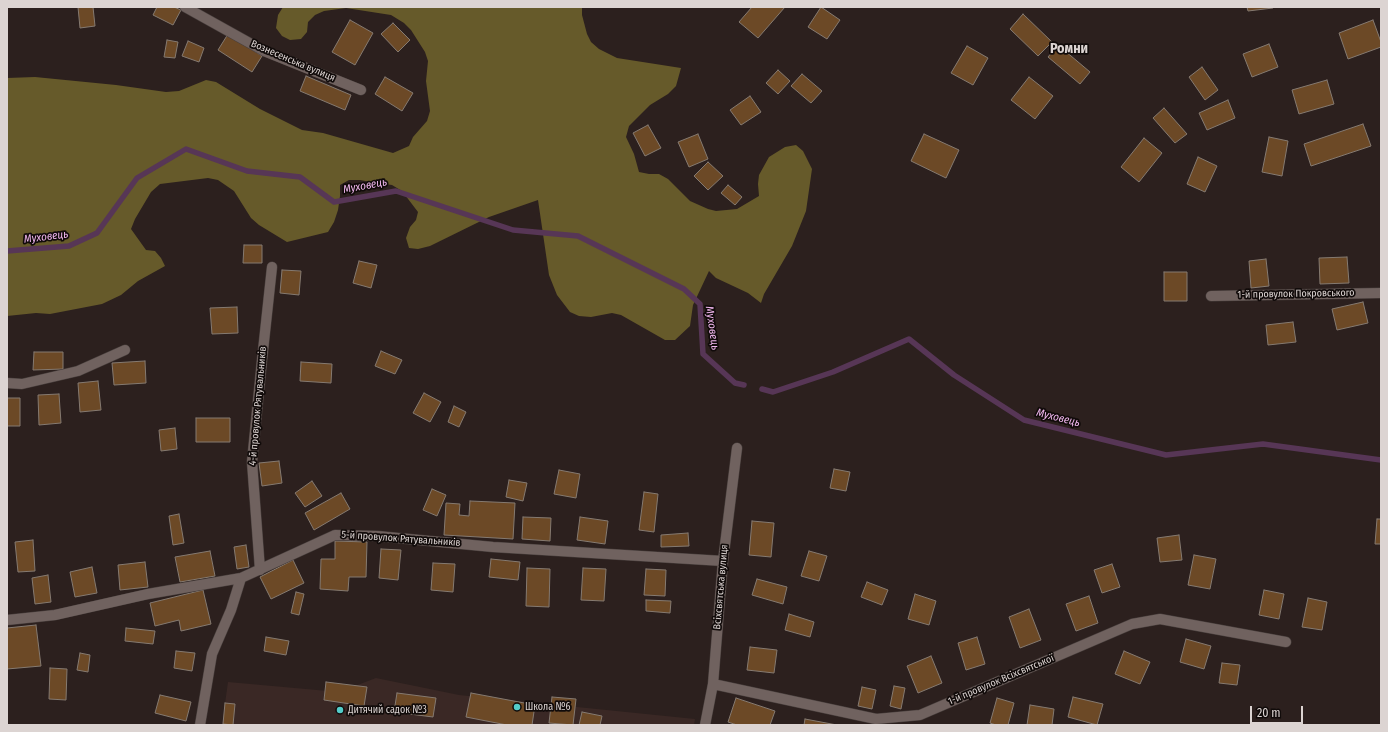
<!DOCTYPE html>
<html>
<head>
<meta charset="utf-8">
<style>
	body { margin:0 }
	#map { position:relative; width:1388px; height:732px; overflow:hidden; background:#2c201e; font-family:"Fira Sans Condensed",sans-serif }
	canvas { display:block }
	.frame { position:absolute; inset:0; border:8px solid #dcd4d2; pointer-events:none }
	.scale { position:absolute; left:1250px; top:706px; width:53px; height:18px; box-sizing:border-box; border:2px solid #dcd4d2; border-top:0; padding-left:5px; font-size:12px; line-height:14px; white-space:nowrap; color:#dcd4d2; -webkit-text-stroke:3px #110b0a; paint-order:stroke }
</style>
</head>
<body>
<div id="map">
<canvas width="1388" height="732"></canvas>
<div class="frame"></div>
<div class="scale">20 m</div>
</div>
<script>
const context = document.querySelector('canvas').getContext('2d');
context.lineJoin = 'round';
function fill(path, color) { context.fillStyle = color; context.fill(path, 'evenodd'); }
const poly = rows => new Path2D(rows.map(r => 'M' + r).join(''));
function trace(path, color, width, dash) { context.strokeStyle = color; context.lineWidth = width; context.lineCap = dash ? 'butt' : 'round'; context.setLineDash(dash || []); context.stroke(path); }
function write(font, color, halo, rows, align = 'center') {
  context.font = font + ' "Fira Sans Condensed",sans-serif'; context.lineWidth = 3.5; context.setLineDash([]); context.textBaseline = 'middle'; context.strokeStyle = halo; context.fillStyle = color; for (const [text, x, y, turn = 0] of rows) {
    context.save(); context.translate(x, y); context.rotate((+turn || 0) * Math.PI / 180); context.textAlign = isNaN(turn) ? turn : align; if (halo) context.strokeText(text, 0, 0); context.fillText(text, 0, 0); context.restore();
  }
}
const built = poly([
	[376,678,459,695,695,719,694,725,222,725,228,682,339,692]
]);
const forest = poly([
	[283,7,582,7,582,15,587,34,591,42,599,49,617,58,681,68,676,86,668,94,650,105,629,126,626,137,634,154,639,172,649,174,659,174,668,179,690,201,708,209,716,211,737,209,759,196,758,184,759,175,769,157,785,147,796,145,803,151,812,169,806,211,792,246,764,294,761,303,748,293,716,278,709,271,693,305,690,326,675,340,665,340,621,315,612,313,591,317,579,316,570,312,557,295,549,275,538,200,489,217,430,246,418,249,409,248,406,238,410,227,416,220,418,212,402,191,392,185,371,182,360,180,349,180,340,185,340,196,338,210,334,222,328,232,287,242,259,225,251,218,234,191,218,180,208,178,160,184,151,192,135,219,131,229,146,250,155,251,161,258,165,266,138,281,121,295,102,304,50,314,36,313,7,316,7,78,35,77,116,85,166,92,179,91,206,80,216,82,260,109,302,130,323,133,393,153,409,146,413,137,427,121,430,111,426,81,428,61,425,52,411,30,404,23,391,15,346,8,324,11,315,15,308,22,307,32,301,39,290,40,282,36,276,28,278,15]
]);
const stream = poly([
	[7,251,69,246,97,233,137,178,186,149,247,171,300,177,334,202,396,191,513,230,578,236,684,289,700,304,703,354,735,383,744,385],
	[762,389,773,392,833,372,909,339,954,375,1024,420,1166,455,1263,444,1381,460]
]);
const building = poly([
	[78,7,93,7,95,26,80,28,78,7],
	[157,7,174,7,181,10,173,25,153,15,157,7],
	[752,7,785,7,758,38,739,22,752,7],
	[821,7,840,20,827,39,808,27,821,7],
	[1247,7,1273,7,1273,8,1248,11,1247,7],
	[1023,14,1052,42,1038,56,1010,29,1023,14],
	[350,20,373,33,355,65,332,52,350,20],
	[1373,20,1381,42,1381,47,1348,59,1339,33,1373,20],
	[393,23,410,40,398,52,381,34,393,23],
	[228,34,262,56,252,72,218,50,228,34],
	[167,40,178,42,175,58,164,57,167,40],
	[188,41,204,48,199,62,182,56,188,41],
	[1269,44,1278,67,1252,77,1243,54,1269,44],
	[1058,45,1090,72,1080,84,1048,57,1058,45],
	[967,46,988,58,973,85,951,73,967,46],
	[1202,67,1218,90,1205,100,1189,77,1202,67],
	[778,70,790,81,778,94,766,83,778,70],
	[802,74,822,91,811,103,791,86,802,74],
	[306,76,351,95,345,110,300,91,306,76],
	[385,77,413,93,402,111,375,94,385,77],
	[1029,77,1053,96,1035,119,1011,100,1029,77],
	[1327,80,1334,104,1299,114,1292,90,1327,80],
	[750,96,761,112,741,125,730,110,750,96],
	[1228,100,1235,118,1207,130,1199,113,1228,100],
	[1164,108,1187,134,1175,143,1153,118,1164,108],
	[1363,124,1371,146,1311,166,1304,144,1363,124],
	[648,125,661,148,645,156,633,133,648,125],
	[698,134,708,159,689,167,678,142,698,134],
	[924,134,959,150,946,178,911,161,924,134],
	[1269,137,1288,141,1282,176,1262,172,1269,137],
	[1144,138,1162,153,1139,182,1121,167,1144,138],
	[1198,157,1217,166,1205,192,1187,184,1198,157],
	[708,162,723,176,708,190,694,176,708,162],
	[728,185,742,197,735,205,721,193,728,185],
	[244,245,262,245,262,263,243,263,244,245],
	[1347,257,1349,283,1320,284,1319,258,1347,257],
	[1266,259,1269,286,1251,288,1249,261,1266,259],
	[359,261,377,265,371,288,353,283,359,261],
	[282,270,301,271,299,295,280,293,282,270],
	[1164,272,1187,272,1187,301,1164,301,1164,272],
	[1363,302,1368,323,1337,330,1332,309,1363,302],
	[237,307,238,333,212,334,210,308,237,307],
	[1293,322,1296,342,1268,345,1266,325,1293,322],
	[381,351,402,360,395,374,375,366,381,351],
	[34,352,63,352,63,369,33,370,34,352],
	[145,361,146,383,114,385,112,363,145,361],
	[301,362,332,364,331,383,300,381,301,362],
	[98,381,101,410,80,412,78,383,98,381],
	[424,393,441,402,430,422,413,413,424,393],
	[59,394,61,423,39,425,38,395,59,394],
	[7,398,20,398,20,426,7,426,7,398],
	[454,406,466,412,459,427,448,422,454,406],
	[196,418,230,418,230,442,196,442,196,418],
	[175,428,177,449,161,451,159,430,175,428],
	[279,461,282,483,262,486,259,463,279,461],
	[834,469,850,472,846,491,830,488,834,469],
	[559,470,580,474,576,498,554,494,559,470],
	[509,480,527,483,523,501,506,497,509,480],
	[312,481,322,496,305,507,295,493,312,481],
	[432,489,446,495,437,516,423,510,432,489],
	[644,492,658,494,654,532,639,530,644,492],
	[341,493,350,509,314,530,305,513,341,493],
	[470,501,515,503,513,539,444,535,446,503,460,504,459,515,469,516,470,501],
	[179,514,184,543,173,545,169,516,179,514],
	[523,517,551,518,550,541,522,539,523,517],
	[580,517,608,521,605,544,577,540,580,517],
	[1377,519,1381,519,1381,544,1375,544,1377,519],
	[752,521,774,523,771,557,749,555,752,521],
	[688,533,689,546,661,547,661,535,688,533],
	[1179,535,1182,560,1160,562,1157,538,1179,535],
	[33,540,35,571,18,572,15,542,33,540],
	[335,541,367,542,366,577,349,577,348,591,320,589,321,559,335,559,335,541],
	[246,545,249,567,237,569,234,547,246,545],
	[381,549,401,550,398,580,379,578,381,549],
	[210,551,215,576,180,582,175,557,210,551],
	[809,551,827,556,819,581,801,576,809,551],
	[1194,555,1216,559,1210,589,1188,585,1194,555],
	[491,559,520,562,518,580,489,577,491,559],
	[293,560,304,583,271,599,260,577,293,560],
	[145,562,148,587,120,590,118,565,145,562],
	[433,563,455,564,453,592,431,590,433,563],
	[1112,564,1120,587,1102,593,1094,570,1112,564],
	[92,567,97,593,75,597,70,572,92,567],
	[527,568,550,569,549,607,526,606,527,568],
	[583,568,606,569,604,601,581,600,583,568],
	[646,569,666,570,665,596,644,595,646,569],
	[48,575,51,602,35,604,32,578,48,575],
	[757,579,787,587,783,604,752,595,757,579],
	[867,582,888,590,882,605,861,597,867,582],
	[203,590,211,624,181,631,179,620,155,626,150,603,203,590],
	[1264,590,1284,594,1279,619,1259,615,1264,590],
	[296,592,304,594,299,615,291,613,296,592],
	[915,594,936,601,929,625,908,619,915,594],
	[1089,596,1098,623,1076,631,1066,604,1089,596],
	[1308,598,1327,602,1322,630,1302,627,1308,598],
	[646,600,671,601,670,613,646,611,646,600],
	[1029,609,1041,640,1020,648,1009,617,1029,609],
	[789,614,814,622,810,637,785,630,789,614],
	[36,625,41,666,7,669,7,628,36,625],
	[126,628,155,631,153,644,125,641,126,628],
	[266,637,289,641,286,655,264,651,266,637],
	[977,637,985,664,966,670,958,643,977,637],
	[1186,639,1211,646,1204,669,1180,662,1186,639],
	[750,647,777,650,774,673,747,670,750,647],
	[176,651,195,653,192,671,174,668,176,651],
	[1124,651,1150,662,1140,684,1115,674,1124,651],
	[80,653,90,655,88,672,77,670,80,653],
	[931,656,942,683,918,693,907,666,931,656],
	[1222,663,1240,665,1237,685,1219,683,1222,663],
	[50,668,67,669,66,700,49,699,50,668],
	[326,682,367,687,364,706,324,700,326,682],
	[894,686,905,688,901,709,890,706,894,686],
	[862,687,876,690,872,709,858,706,862,687],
	[397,693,436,698,433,717,394,712,397,693],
	[471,693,535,705,532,725,507,725,466,717,471,693],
	[160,695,191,702,186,721,155,713,160,695],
	[552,697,576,699,573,725,549,723,552,697],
	[1073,697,1103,704,1097,725,1068,717,1073,697],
	[736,698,775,711,770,725,737,725,728,722,736,698],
	[997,698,1014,703,1008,725,996,725,990,723,997,698],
	[225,703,235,704,233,725,223,724,225,703],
	[1030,705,1054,709,1052,725,1027,725,1030,705],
	[582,712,602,716,600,725,579,725,582,712],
	[805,719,837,725,804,725,805,719]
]);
const minor = poly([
	[185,7,264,51,361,90],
	[1211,296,1381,293],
	[7,383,22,384,78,371,125,350],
	[260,570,252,462,262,360,272,267],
	[7,620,55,615,148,594,241,578],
	[713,684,876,719,920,715,1132,624,1160,619,1286,642],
	[200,725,212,654,231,610,241,578,335,535,377,536,493,547,723,561],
	[705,725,713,684,723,561,737,448]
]);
const markers = [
	[517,707,4,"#53cdca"],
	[340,710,4,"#53cdca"]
];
const streetNames = [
	["Вознесенська вулиця",293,61,23],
	["1-й провулок Покровського",1296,294,-1],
	["4-й провулок Рятувальників",258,406,-85],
	["5-й провулок Рятувальників",401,539,4],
	["Всіхсвятська вулиця",721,587,-85],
	["1-й провулок Всіхсвятської",1001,680,-23]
];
const poiNames = [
	["Школа №6",525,707],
	["Дитячий садок №3",348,710]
];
const waterNames = [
	["Муховець",365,186,-10],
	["Муховець",46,237,-7],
	["Муховець",712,328,82],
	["Муховець",1058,418,14]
];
const districtNames = [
	["Ромни",1069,49]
];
fill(built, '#3a2825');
fill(forest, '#665a2a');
trace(stream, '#573656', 5.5);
fill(building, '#6c4926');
trace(building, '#857a71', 1);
trace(minor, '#483f3d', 11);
trace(minor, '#70625f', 10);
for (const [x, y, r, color] of markers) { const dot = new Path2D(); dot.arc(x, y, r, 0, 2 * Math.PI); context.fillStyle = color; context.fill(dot); trace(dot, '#110b0a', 1.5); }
write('10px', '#dcd4d2', '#110b0a', streetNames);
write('10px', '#dcd4d2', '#110b0a', poiNames, 'left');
write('italic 11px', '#f0b6ee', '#110b0a', waterNames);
write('bold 14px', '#dcd4d2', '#110b0a', districtNames);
</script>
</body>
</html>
